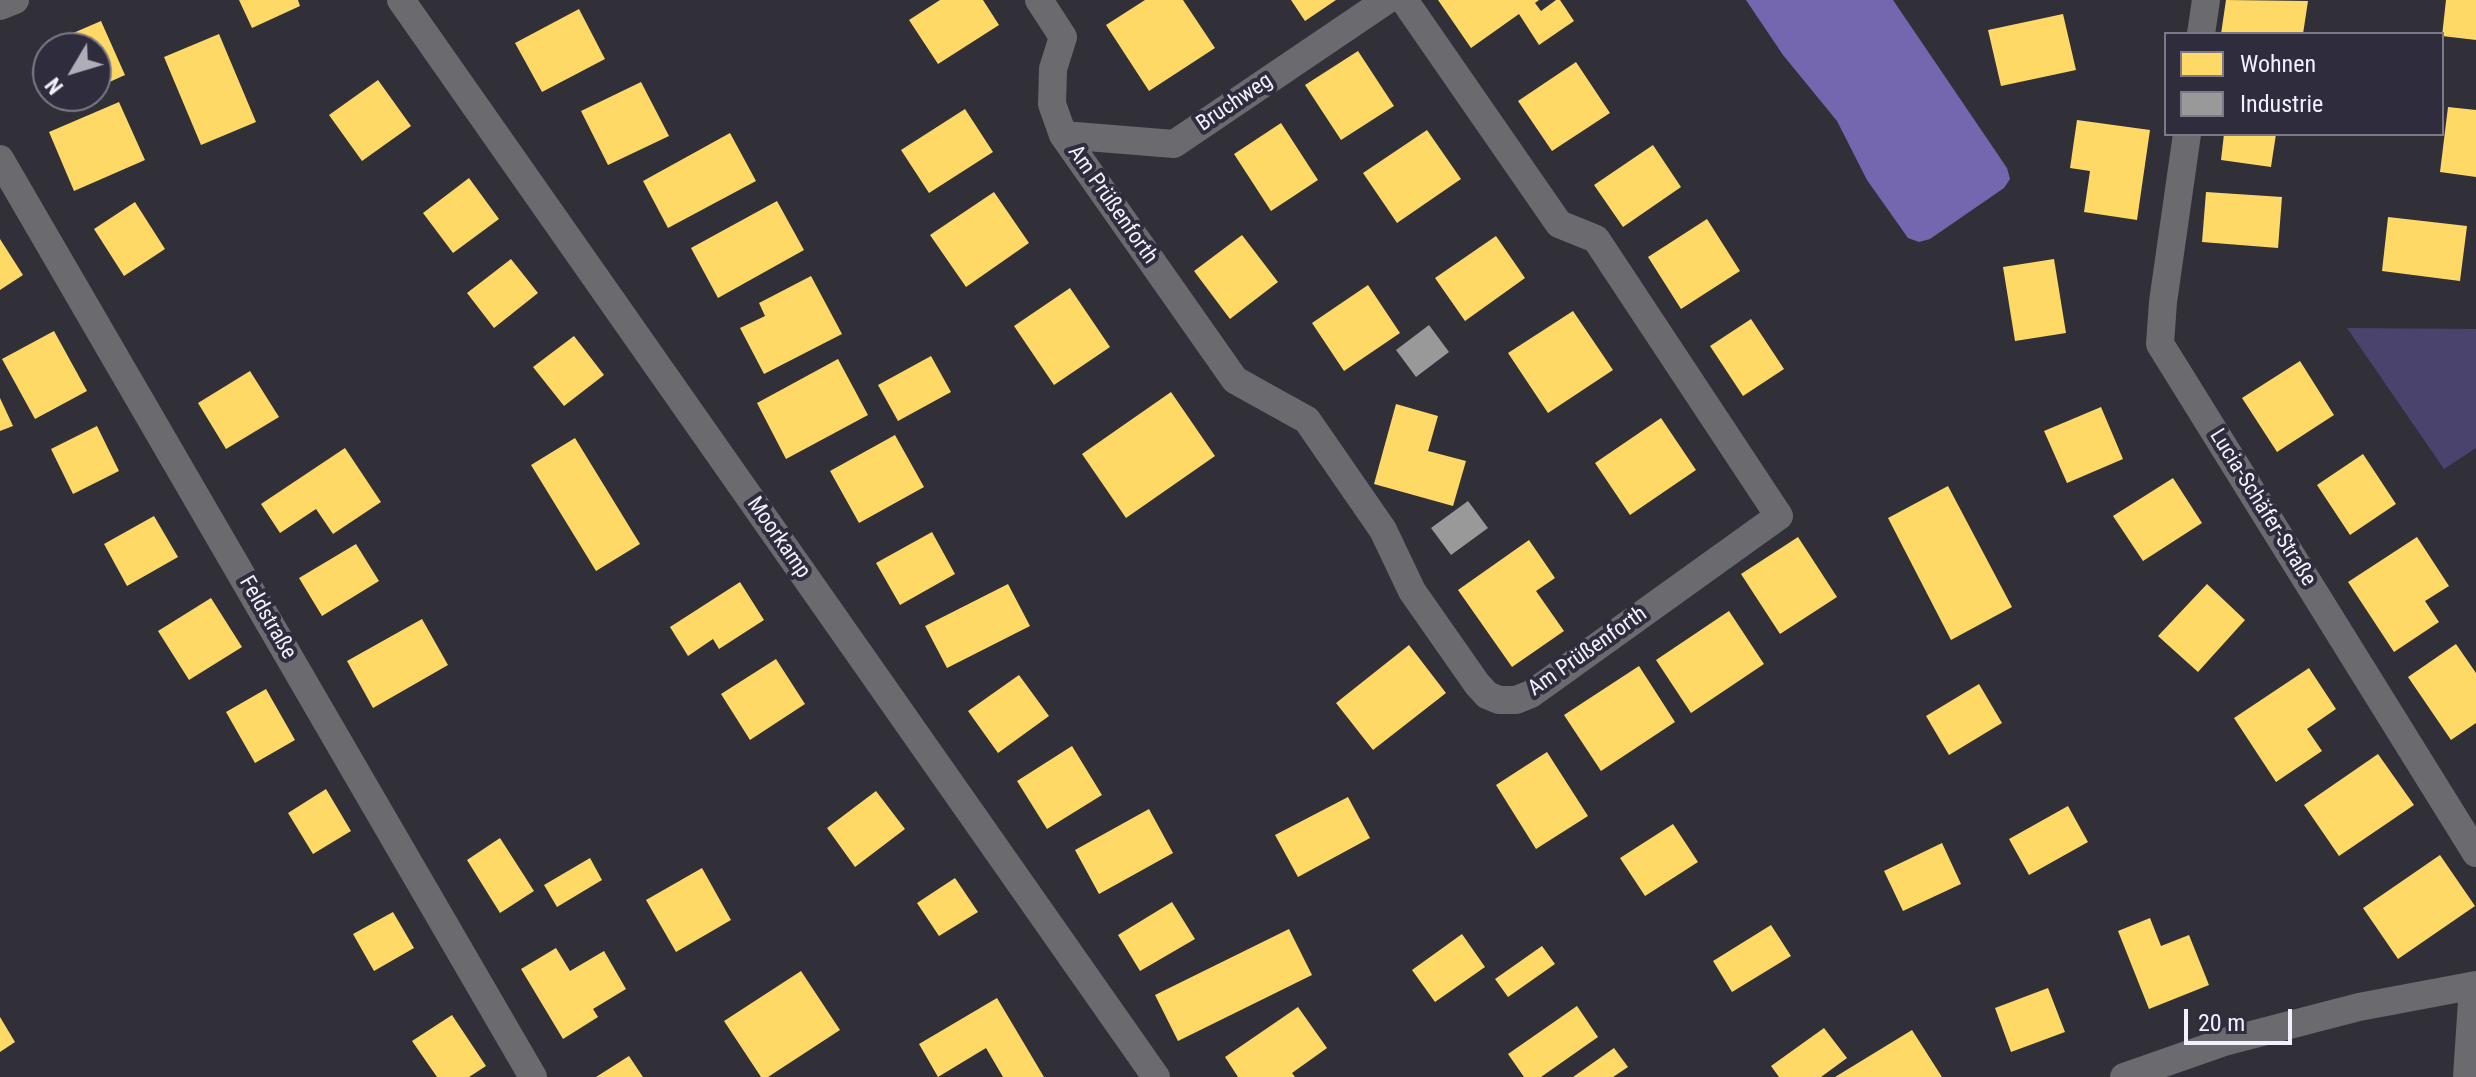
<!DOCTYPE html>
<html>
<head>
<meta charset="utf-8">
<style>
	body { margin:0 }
	#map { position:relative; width:2476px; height:1077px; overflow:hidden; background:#313039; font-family:"Roboto Condensed",sans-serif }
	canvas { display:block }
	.legend { position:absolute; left:2164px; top:32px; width:280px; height:104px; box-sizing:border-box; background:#2e2c3d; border:2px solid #7c7a89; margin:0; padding:10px 14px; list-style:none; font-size:24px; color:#f1f0fc }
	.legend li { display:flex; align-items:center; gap:16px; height:40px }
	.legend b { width:40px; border:2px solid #7c7a89 }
	.north { position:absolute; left:32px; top:32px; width:80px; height:80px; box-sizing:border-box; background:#2e2c3d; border:2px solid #7c7a89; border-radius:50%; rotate:232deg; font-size:22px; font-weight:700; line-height:32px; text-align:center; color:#f1f0fc }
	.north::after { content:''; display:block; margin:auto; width:28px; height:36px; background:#aeadb8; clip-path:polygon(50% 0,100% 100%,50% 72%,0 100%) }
	.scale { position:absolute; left:2184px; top:1009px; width:108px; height:36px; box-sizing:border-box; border:4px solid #f1f0fc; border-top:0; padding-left:10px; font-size:24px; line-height:28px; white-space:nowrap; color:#f1f0fc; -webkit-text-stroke:6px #2e2c3d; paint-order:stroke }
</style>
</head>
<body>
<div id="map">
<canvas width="2476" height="1077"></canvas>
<ul class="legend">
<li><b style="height:22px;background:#ffd966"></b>Wohnen</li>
<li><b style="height:22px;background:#999"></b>Industrie</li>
</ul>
<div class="north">N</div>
<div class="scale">20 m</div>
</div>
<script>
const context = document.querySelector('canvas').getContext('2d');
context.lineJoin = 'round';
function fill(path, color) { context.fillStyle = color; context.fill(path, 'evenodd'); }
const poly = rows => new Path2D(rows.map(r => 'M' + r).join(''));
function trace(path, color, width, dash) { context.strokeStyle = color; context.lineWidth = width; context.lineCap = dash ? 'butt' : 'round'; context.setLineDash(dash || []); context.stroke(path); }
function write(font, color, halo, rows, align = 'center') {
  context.font = font + ' "Roboto Condensed",sans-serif'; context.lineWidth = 8; context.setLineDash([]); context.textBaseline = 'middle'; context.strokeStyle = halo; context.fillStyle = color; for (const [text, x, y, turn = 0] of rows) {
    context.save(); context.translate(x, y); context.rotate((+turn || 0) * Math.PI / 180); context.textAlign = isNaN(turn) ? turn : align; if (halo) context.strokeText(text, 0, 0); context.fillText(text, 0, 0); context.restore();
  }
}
const green = poly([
	[2347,328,2476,329,2476,448,2444,469]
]);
const water = poly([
	[1746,0,1893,0,2007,168,2010,179,2004,188,1930,239,1919,242,1908,238,1867,180,1837,121,1783,55]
]);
const homes = poly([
	[239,0,298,0,300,6,252,28],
	[940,0,983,0,999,25,938,64,909,20],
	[1145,0,1183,0,1215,48,1149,91,1106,25],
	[1291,0,1336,0,1305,21],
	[1438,0,1539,0,1535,3,1541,11,1556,0,1560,0,1574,21,1539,45,1519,14,1471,48],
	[2226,0,2308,1,2303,34,2221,34],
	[2446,0,2476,0,2476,40,2442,36],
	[579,9,605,59,542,92,515,43],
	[2063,14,2076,70,2001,86,1988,30],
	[101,21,125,75,96,88,96,48,61,48,57,40],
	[219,34,256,122,201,145,164,57],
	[1358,51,1394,106,1341,140,1305,85],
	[1576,62,1610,113,1552,151,1518,101],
	[378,80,411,126,362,161,329,115],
	[641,82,669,136,608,165,581,111],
	[119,102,145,160,74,191,49,132],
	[2448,107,2476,110,2476,177,2440,172],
	[965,109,993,152,929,193,901,150],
	[2077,120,2150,130,2137,220,2084,212,2090,171,2070,168],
	[1281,123,1318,180,1271,211,1234,154],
	[1427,130,1461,179,1397,223,1363,173],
	[730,133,756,181,668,228,643,181],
	[2224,134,2276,134,2271,167,2221,160],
	[1653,145,1681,187,1623,227,1594,185],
	[469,178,499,219,453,253,423,213],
	[994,192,1029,243,966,287,930,235],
	[2206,192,2282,197,2278,248,2202,242],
	[777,201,804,250,718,298,691,248],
	[135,202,165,249,124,276,94,229],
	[2388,217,2467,226,2460,281,2382,271],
	[1707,219,1740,271,1681,309,1648,257],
	[1242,235,1278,282,1230,319,1194,271],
	[1496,236,1525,278,1465,321,1435,278],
	[0,239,23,275,0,290],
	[511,259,538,293,494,328,467,293],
	[2054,259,2066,333,2015,341,2003,267],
	[811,276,842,334,764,374,740,328,765,316,759,303],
	[1368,285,1400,333,1344,371,1312,323],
	[1070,288,1110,347,1054,385,1014,326],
	[1573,311,1613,370,1548,413,1508,353],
	[1751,319,1784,369,1743,396,1710,346],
	[54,331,87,391,35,419,2,359],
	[574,336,604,375,564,406,533,367],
	[931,356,951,392,898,421,878,385],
	[838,359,868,415,786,459,757,403],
	[2300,361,2334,415,2277,452,2242,398],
	[250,371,279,417,226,449,198,403],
	[1171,392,1215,456,1126,518,1082,454],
	[0,398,13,426,0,431],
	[1396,404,1438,416,1428,451,1466,461,1453,506,1374,484],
	[2101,407,2123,459,2067,483,2044,431],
	[1661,418,1696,470,1630,515,1595,463],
	[97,426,119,471,73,494,51,449],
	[895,435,924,487,859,523,830,471],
	[575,438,640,544,596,571,531,465],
	[345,448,381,502,333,534,316,509,280,533,261,504],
	[2363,454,2396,504,2350,535,2317,485],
	[2173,478,2202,523,2143,561,2113,516],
	[1948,486,2012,607,1951,640,1888,518],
	[154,516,178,557,127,586,104,544],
	[932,532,955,574,900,605,876,563],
	[1798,537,1837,597,1780,634,1741,574],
	[2417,537,2449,586,2425,601,2439,622,2394,652,2348,582],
	[1529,540,1555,578,1536,591,1564,631,1512,667,1458,590],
	[356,544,379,581,322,616,299,578],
	[740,582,764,620,719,649,713,639,688,656,670,627],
	[1008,584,1030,626,947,668,925,626],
	[2207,584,2245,620,2198,672,2158,636],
	[211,598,242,647,189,680,158,631],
	[1729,611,1764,664,1691,713,1656,660],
	[422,619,448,665,373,708,347,661],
	[2456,644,2476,673,2476,723,2451,740,2408,677],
	[1409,645,1446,693,1373,750,1336,703],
	[776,659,805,704,750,740,721,694],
	[1639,666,1675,722,1601,771,1564,715],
	[2309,668,2336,709,2307,729,2322,751,2276,782,2234,718],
	[1019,675,1049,716,998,753,968,711],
	[1979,684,2002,723,1949,755,1926,716],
	[266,689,295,740,255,763,226,712],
	[1072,746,1102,795,1047,829,1017,781],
	[1547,752,1588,816,1536,849,1496,785],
	[2378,754,2414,805,2339,856,2304,805],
	[326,789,351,831,313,854,288,813],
	[876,791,905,829,855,867,827,828],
	[1348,797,1370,838,1298,877,1275,835],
	[2068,806,2088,842,2029,875,2009,839],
	[1149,809,1173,853,1099,894,1075,850],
	[1673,824,1698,862,1645,896,1620,858],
	[500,838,534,891,500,913,467,860],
	[1942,843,1961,884,1903,911,1884,871],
	[2440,855,2475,906,2398,959,2363,908],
	[590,858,602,880,557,907,544,885],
	[702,868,731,920,676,952,646,900],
	[955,878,978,912,939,936,917,903],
	[1172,902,1195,939,1140,971,1118,935],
	[393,912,414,948,374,971,353,934],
	[2150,918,2161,946,2189,935,2209,985,2149,1009,2118,931],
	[1771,925,1791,956,1732,992,1713,961],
	[1289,929,1312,975,1178,1041,1155,995],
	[1462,934,1485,967,1435,1002,1412,970],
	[1542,946,1555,964,1508,997,1495,979],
	[556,948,570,971,604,951,626,989,593,1009,598,1017,563,1039,521,969],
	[801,971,840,1030,768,1077,761,1077,724,1021],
	[2048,988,2065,1032,2011,1052,1995,1008],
	[997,998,1044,1077,1003,1077,986,1048,938,1077,919,1044],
	[1577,1006,1598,1037,1541,1077,1524,1077,1508,1054],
	[1298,1007,1327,1048,1292,1073,1295,1077,1238,1077,1225,1057],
	[452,1015,486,1066,469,1077,437,1077,412,1041],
	[0,1017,15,1042,0,1052],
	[1824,1028,1847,1058,1821,1077,1779,1077,1771,1066],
	[1912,1030,1942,1077,1835,1077],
	[1614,1048,1628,1067,1613,1077,1573,1077],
	[629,1056,643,1077,596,1077]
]);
const industry = poly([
	[1429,325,1449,352,1416,377,1396,350],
	[1468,501,1488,528,1451,555,1431,528]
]);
const street = poly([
	[401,0,1156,1077],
	[1039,0,1063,37,1053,69,1052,104,1063,135,1235,380,1307,420,1383,530,1412,591,1477,684,1487,695,1499,700,1516,700,1531,694,1779,516,1596,239,1559,224,1404,0],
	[0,6,15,0],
	[2201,34,2206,0],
	[2187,134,2163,302,2160,344,2476,853],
	[1063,135,1174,144,1387,0],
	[0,159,533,1077],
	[2124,1077,2224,1042,2359,1007,2476,985],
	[2467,1077,2473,986]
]);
const streetNames = [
	["Bruchweg",1235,103,-34],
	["Am Prüßenforth",1112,205,55],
	["Lucia-Schäfer-Straße",2262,508,58],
	["Moorkamp",778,538,55],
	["Feldstraße",267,618,60],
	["Am Prüßenforth",1588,652,-35]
];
fill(green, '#4a436d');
fill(water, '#7467b0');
fill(homes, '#ffd966');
fill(industry, '#999');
trace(street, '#6b6b6f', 28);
write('22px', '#f1f0fc', '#2e2c3d', streetNames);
</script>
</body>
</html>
